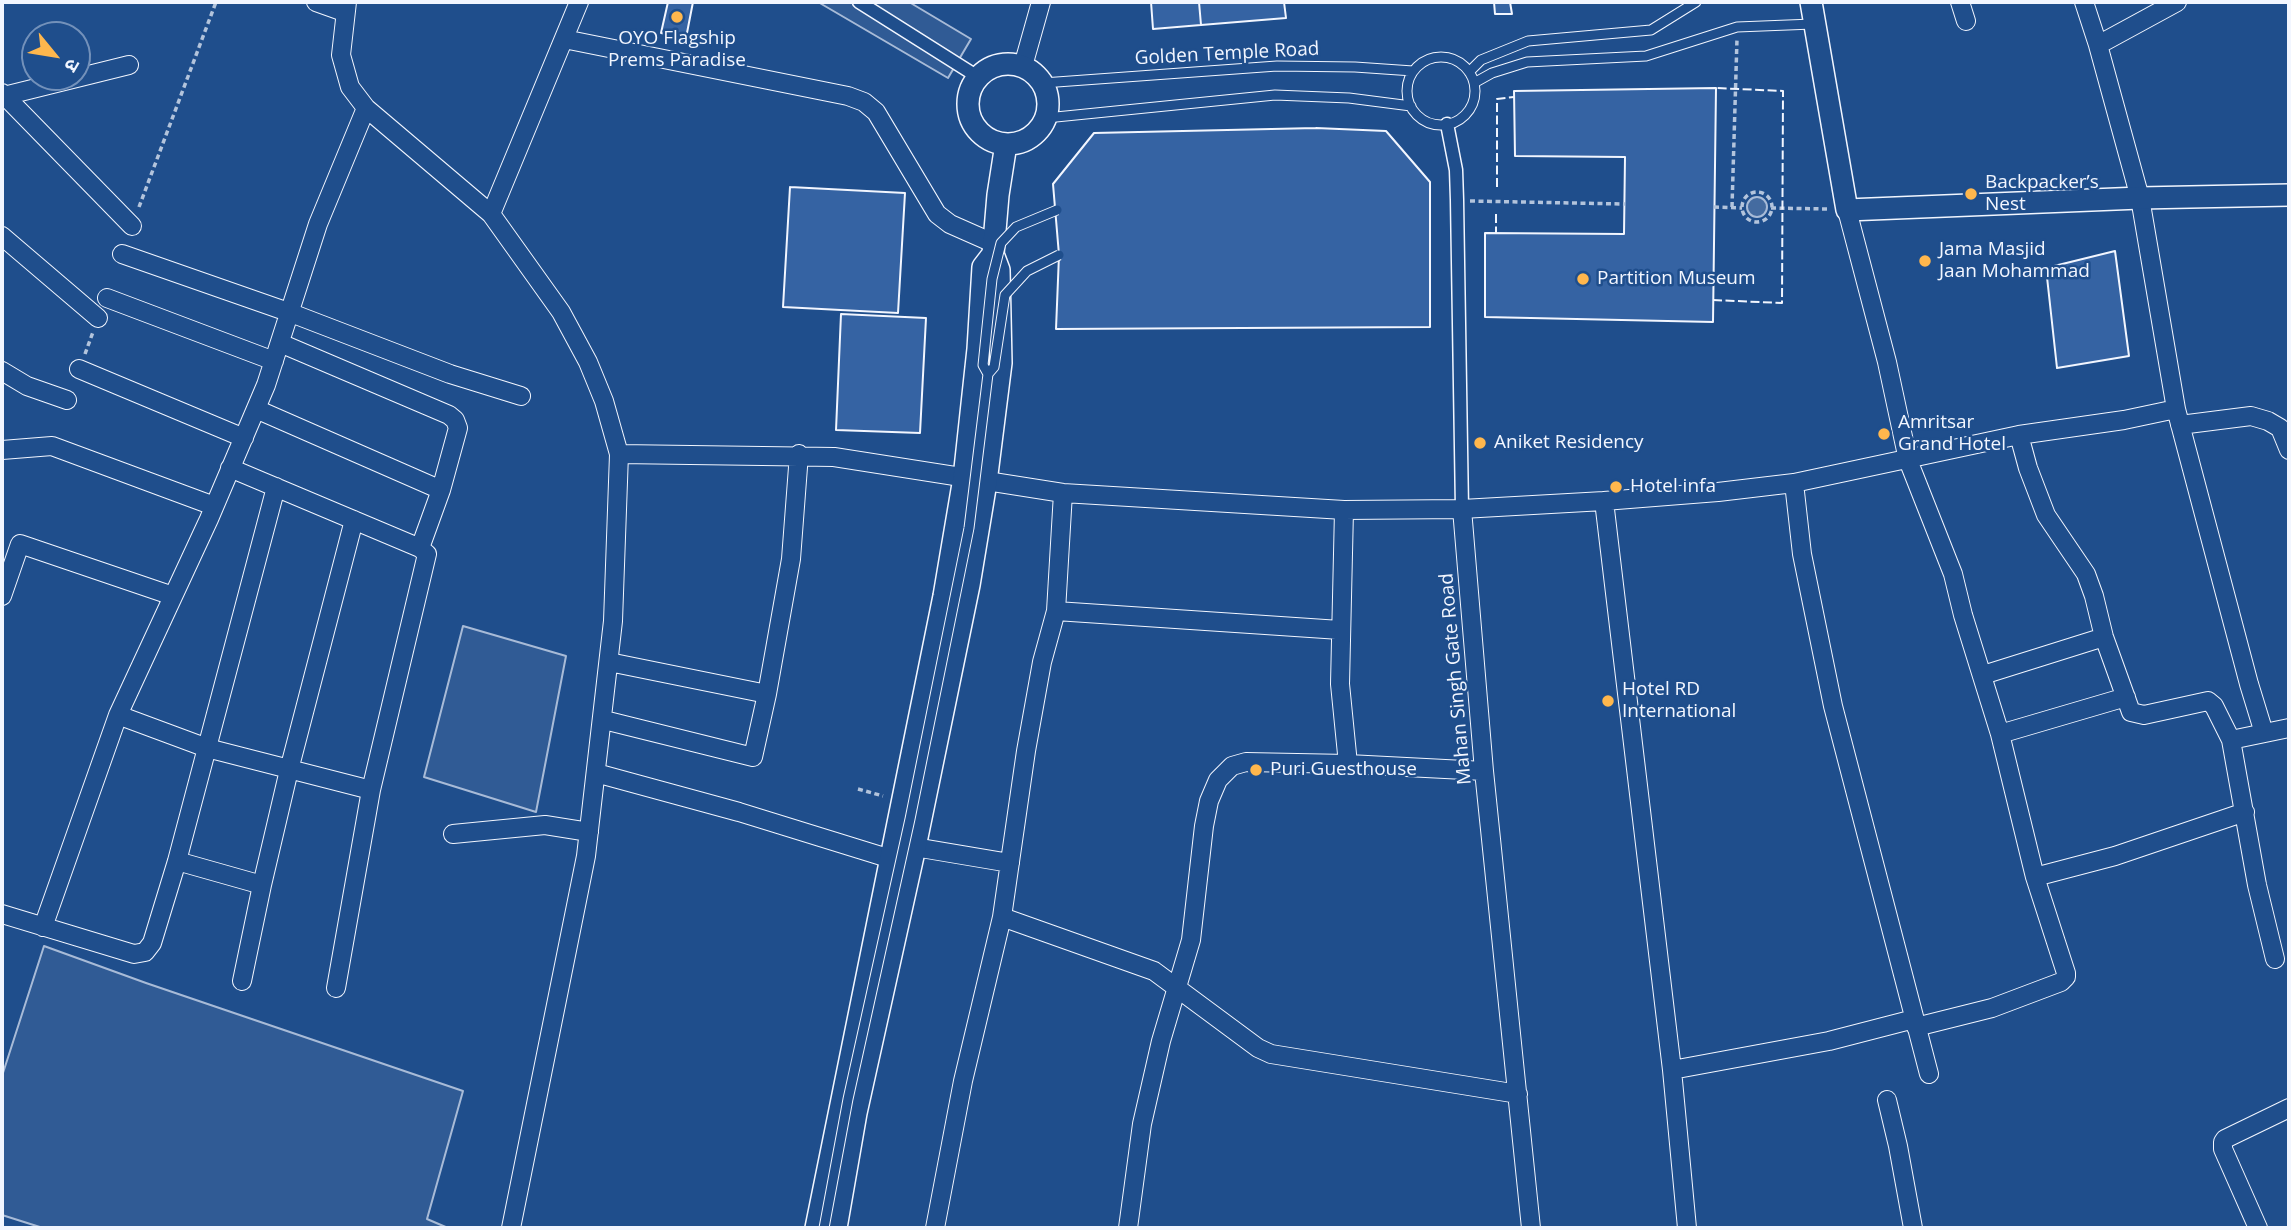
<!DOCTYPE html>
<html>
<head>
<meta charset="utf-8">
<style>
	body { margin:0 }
	#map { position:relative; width:2291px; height:1230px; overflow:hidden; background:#1f4e8c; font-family:"Open Sans","Noto Sans Devanagari",sans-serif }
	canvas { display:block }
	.frame { position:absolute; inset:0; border:4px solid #f2f6ff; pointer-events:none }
	.north { position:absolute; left:21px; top:21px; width:70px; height:70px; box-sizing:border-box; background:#1f4e8c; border:2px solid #7391ba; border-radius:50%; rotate:120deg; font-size:19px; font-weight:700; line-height:28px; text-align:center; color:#f2f6ff }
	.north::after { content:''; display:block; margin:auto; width:24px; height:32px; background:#ffb74d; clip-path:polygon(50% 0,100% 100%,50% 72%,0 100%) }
</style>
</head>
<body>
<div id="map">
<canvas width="2291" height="1230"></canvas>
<div class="frame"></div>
<div class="north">उ</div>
</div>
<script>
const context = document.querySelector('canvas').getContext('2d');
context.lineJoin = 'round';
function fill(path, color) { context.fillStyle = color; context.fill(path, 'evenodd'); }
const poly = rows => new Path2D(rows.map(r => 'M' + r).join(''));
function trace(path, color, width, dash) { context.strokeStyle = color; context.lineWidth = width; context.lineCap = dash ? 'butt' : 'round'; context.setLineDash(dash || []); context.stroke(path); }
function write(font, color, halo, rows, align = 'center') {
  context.font = font + ' "Open Sans",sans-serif'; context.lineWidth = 5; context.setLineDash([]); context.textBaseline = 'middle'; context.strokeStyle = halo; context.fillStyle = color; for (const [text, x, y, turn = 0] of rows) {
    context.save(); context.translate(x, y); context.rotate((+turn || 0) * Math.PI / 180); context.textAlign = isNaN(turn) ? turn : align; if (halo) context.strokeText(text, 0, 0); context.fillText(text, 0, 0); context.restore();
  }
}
const built = poly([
	[818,2,909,2,971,39,948,78,818,2],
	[463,626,566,656,536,812,424,777,463,626],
	[44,946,146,983,463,1091,427,1219,448,1228,43,1228,2,1215,2,1076,44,946]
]);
const water = poly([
	'1747 207a10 10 0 1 1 20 0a10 10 0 1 1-20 0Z'
]);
const building = poly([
	[668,2,693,2,686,38,661,33,668,2],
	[1151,2,1199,2,1201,25,1153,29,1151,2],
	[1199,2,1284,2,1286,18,1201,25,1199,2],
	[1494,2,1510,2,1512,14,1495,14,1494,2],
	[1716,88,1713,322,1485,317,1485,233,1624,234,1625,157,1515,156,1514,91,1716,88],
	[1316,128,1386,131,1430,182,1430,327,1056,329,1059,255,1053,184,1094,133,1316,128],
	[790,187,905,193,898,313,783,307,790,187],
	[2115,251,2129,356,2057,368,2046,268,2115,251],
	[841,314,926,318,920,433,836,430,841,314]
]);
const path = poly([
	'1742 207a15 15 0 1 1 30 0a15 15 0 1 1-30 0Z',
	[1470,201,1625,204],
	[139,207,216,2],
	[1714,207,1742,208],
	[1732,207,1737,39],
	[1771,208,1828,209],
	[85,354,93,332],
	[858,789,883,796]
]);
const service = poly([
	'1407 91a34 34 0 1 1 68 0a34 34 0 1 1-68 0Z',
	[1469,72,1481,60,1528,41,1651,30,1696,2],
	[1043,83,1277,66,1355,67,1413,71],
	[1474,83,1492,73,1527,62,1646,56,1737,27,1813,24],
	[1046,118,1275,95,1349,98,1411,106]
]);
const pedestrian = poly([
	[859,2,978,77],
	[1447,124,1456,170,1457,200,1462,509]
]);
const minor = poly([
	[316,2,344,12],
	[347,2,341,55,350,87,366,108,491,214,561,312,588,362,604,401,619,454,613,621,586,856,511,1228],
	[1960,2,1966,21],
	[2084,2,2098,45,2140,198,2176,409,2249,684,2264,733],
	[564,39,848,96,864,102,876,112,937,214,950,224,993,243],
	[2098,45,2177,2],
	[1023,66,1041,2],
	[2,93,132,226],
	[4,96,129,65],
	[1847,210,1887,362,1908,460,1953,574,1963,615,2000,734,2035,877,2066,973,2066,977,2061,982,1992,1008,1916,1027],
	[491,214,579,2],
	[2,236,98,318],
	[122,254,291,313,450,374,521,396],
	[107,298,274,361],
	[280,343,449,415,455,420,458,428,441,490,420,548],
	[79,369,244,438],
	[2,371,27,386,67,400],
	[256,409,441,490],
	[2180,425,2251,416,2268,421,2280,428,2289,450],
	[2019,435,2028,468,2046,515,2086,574,2094,596,2104,637,2131,712,2144,715,2208,701,2214,706,2231,740,2257,885,2275,959],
	[2,450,52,446,214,506],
	[619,454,834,457,1063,493,1344,510,1462,509,1604,501,1718,492,1794,483,2019,435,2124,420,2176,409],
	[1794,483,1802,554,1833,706,1929,1074],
	[1604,501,1672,1070,1687,1228],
	[1462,509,1484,771,1531,1228],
	[1344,510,1340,684,1348,764],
	[2,596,20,544,173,596],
	[1056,611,1340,630],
	[609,662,767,694],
	[1983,675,2104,637],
	[118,715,207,748,371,790,427,554,420,548,230,468],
	[604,720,753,757,767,694,791,559,799,454],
	[2000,734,2126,697],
	[2231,740,2289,728],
	[596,773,739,812,891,859],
	[453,834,545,825,589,832],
	[915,847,1010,863],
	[177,861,262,885],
	[2035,877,2115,856,2245,812],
	[2,914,134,954,145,952,152,943,177,861,276,487],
	[1002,917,1154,971,1258,1048,1271,1054,1518,1094],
	[43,927,118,715,209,519,266,385,318,224,366,108],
	[242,981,262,885,289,770,354,520],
	[336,988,371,790],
	[1672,1070,1829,1041,1914,1019],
	[1887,1100,1898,1146,1913,1228],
	[935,1228,963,1081,1002,917,1026,751,1042,662,1056,611,1063,493],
	[1128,1228,1142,1124,1161,1041,1191,940,1204,826,1209,801,1218,780,1232,766,1246,762,1348,764,1484,771],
	[2258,1228,2223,1149,2223,1142,2225,1139,2289,1108]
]);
const tertiary = poly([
	[1811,2,1847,210,2140,198,2289,195],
	'968 104a40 40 0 1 1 80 0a40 40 0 1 1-80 0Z',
	[816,1228,944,596,964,478,978,349,983,267,993,254],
	[836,1228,856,1113,915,847,969,585,986,482,1001,363,999,270,993,254,998,195,1006,144]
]);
const serviceBridge = poly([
	[988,374,983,365,992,279,1001,243,1016,227,1057,210],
	[824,1228,848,1099,910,819,969,528,988,374,994,367,1005,295,1027,271,1059,255]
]);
const fence = poly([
	[1497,187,1497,99,1514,97],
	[1496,214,1496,233],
	[1713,300,1782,303,1783,91,1716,88]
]);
const markers = [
	[677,17,7,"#ffb74d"],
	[1971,194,7,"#ffb74d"],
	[1925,261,7,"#ffb74d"],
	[1583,279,7,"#ffb74d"],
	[1884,434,7,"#ffb74d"],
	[1480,443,7,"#ffb74d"],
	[1616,487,7,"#ffb74d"],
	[1608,701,7,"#ffb74d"],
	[1256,770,7,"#ffb74d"]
];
const poiNames = [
	["OYO Flagship",677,39,"center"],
	["Prems Paradise",677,61,"center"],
	["Backpacker’s",1985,183],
	["Nest",1985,205],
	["Jama Masjid",1939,250],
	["Jaan Mohammad",1939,272],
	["Partition Museum",1597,279],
	["Amritsar",1898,423],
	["Grand Hotel",1898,445],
	["Aniket Residency",1494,443],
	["Hotel infa",1630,487],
	["Hotel RD",1622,690],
	["International",1622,712],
	["Puri Guesthouse",1270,770]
];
const streetNames = [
	["Golden Temple Road",1227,54,-3],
	["Mahan Singh Gate Road",1456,679,-95]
];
fill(built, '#305b95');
trace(built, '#a8bbd7', 2);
fill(water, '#446ba0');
trace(water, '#a8bbd7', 2);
fill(building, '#3563a3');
trace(building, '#f2f6ff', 2);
trace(service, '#f2f6ff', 11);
trace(pedestrian, '#f2f6ff', 15);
trace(minor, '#f2f6ff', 20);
trace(tertiary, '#f2f6ff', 24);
trace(path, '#b3c4dc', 3.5, [5, 3.5]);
trace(service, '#1f4e8c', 9);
trace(pedestrian, '#1f4e8c', 12);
trace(minor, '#1f4e8c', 18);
trace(tertiary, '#1f4e8c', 21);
trace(serviceBridge, '#f2f6ff', 11, []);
trace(serviceBridge, '#1f4e8c', 9);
trace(fence, '#f2f6ff', 2, [9, 3.5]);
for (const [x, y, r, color] of markers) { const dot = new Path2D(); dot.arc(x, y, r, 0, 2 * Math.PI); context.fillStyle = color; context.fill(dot); trace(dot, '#1f4e8c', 2.5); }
write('19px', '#f2f6ff', '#1f4e8c', poiNames, 'left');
write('19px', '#f2f6ff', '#1f4e8c', streetNames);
</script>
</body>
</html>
